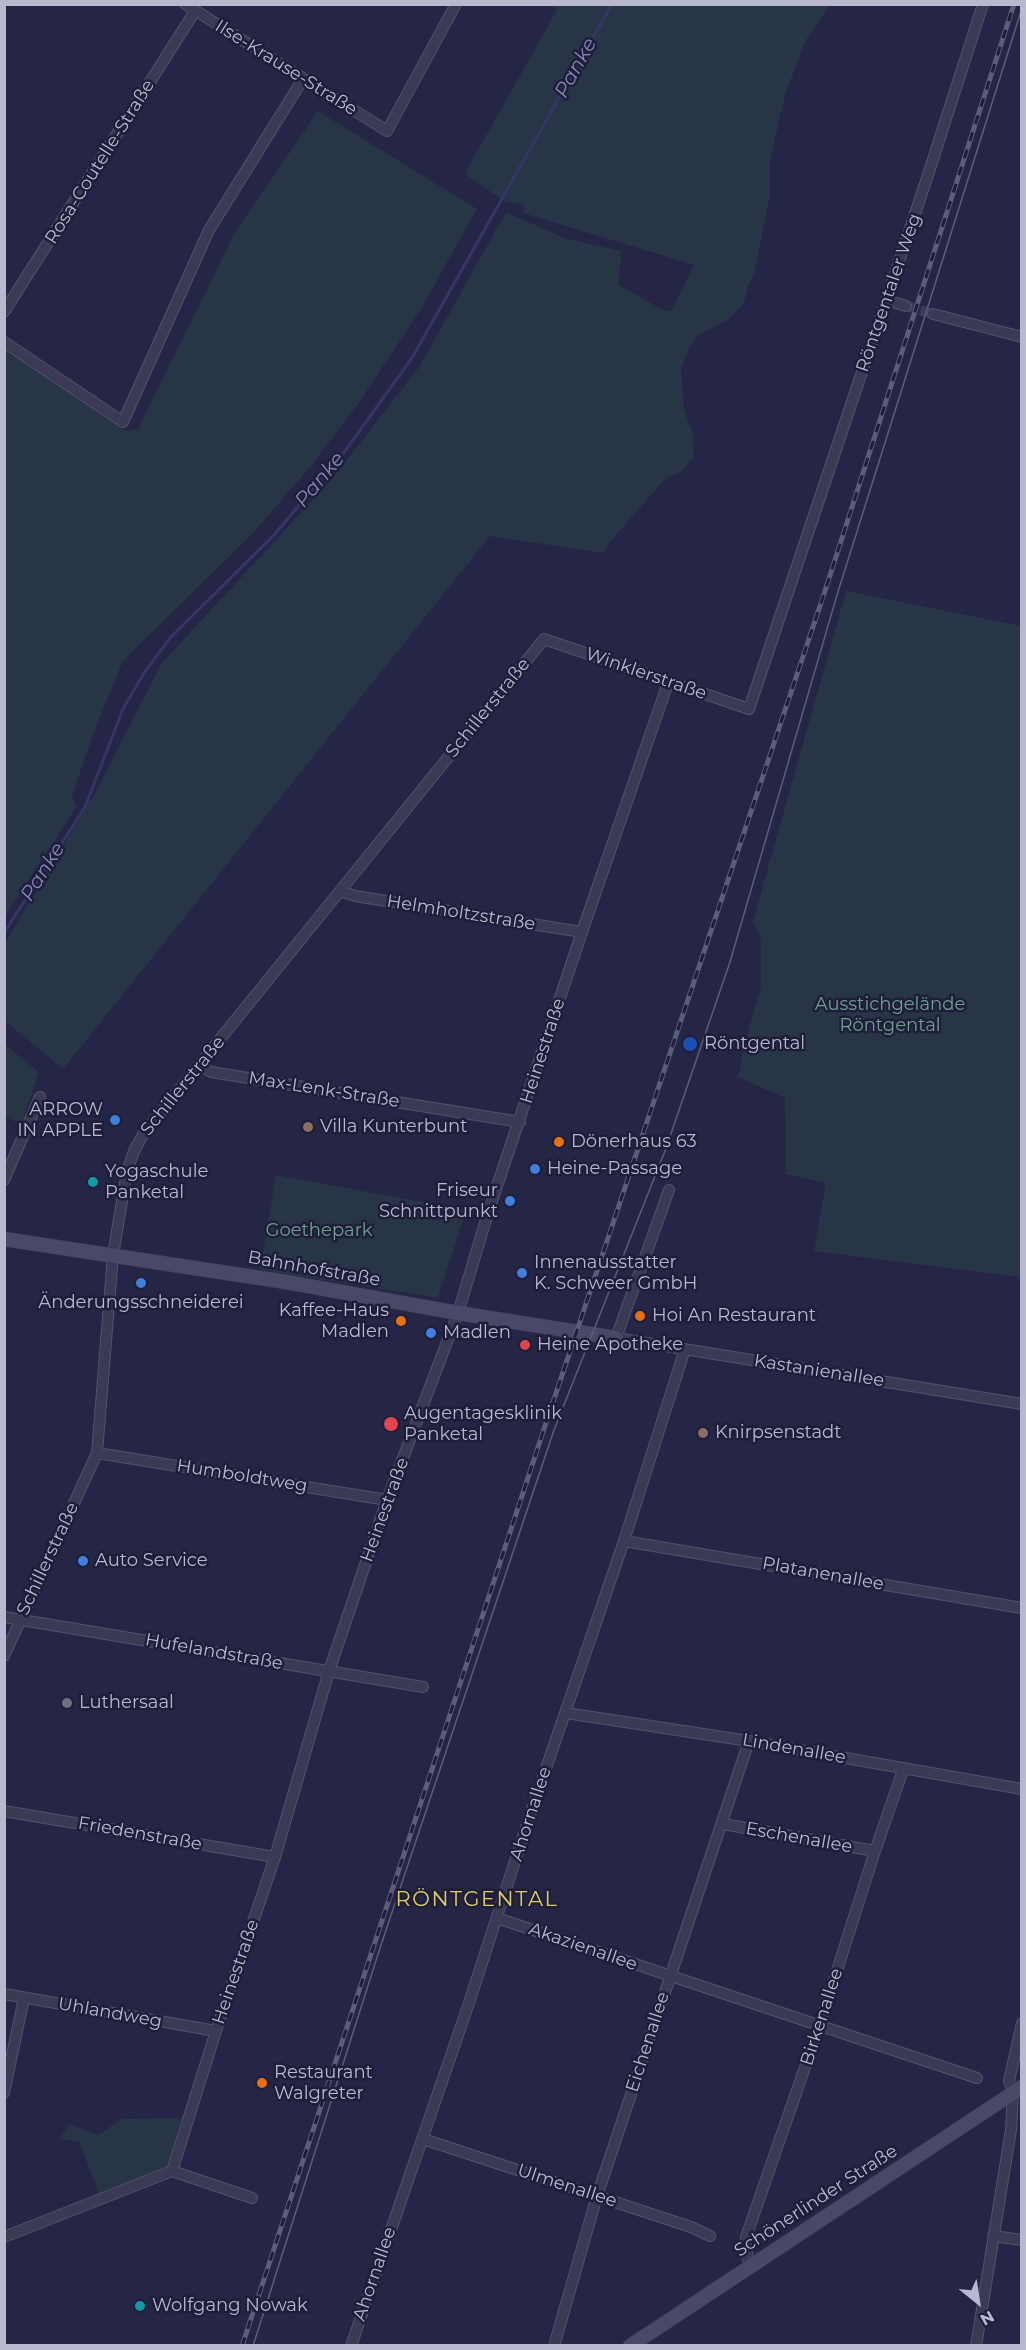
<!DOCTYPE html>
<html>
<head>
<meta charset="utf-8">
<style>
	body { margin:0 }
	#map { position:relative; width:1026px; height:2350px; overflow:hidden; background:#252545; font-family:Montserrat,sans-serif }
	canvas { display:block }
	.frame { position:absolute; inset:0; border:6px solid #b8b8ce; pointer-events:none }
	.north { position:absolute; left:948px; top:2272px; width:60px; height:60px; -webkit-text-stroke:4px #1f1e3a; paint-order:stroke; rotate:150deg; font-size:16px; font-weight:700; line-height:24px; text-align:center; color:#b8b8ce }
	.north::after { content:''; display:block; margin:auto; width:21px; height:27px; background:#b8b8ce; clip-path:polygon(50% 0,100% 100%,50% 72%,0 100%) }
</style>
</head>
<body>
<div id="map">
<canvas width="1026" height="2350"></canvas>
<div class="frame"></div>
<div class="north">N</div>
</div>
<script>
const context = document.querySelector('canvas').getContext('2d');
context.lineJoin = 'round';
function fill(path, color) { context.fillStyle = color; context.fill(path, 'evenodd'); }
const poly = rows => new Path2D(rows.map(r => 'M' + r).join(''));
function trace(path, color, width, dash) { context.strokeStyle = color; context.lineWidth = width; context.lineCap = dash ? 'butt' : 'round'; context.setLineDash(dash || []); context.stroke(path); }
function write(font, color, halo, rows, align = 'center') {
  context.font = font + ' Montserrat,sans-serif'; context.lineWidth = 5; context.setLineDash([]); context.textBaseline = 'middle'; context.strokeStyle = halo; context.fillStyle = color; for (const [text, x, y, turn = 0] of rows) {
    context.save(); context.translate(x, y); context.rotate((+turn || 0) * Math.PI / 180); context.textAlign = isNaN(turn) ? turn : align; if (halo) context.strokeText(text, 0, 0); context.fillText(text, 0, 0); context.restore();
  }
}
const green = poly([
	[551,5,830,5,806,40,786,92,770,159,770,195,754,275,748,286,744,303,729,319,699,335,690,345,681,369,684,409,693,434,694,457,682,471,666,478,609,543,603,553,490,536,63,1069,5,1021,5,943,99,786,161,664,332,479,419,367,506,212,564,238,621,251,619,285,663,310,671,312,694,265,523,213,524,204,506,202,466,175,466,171,557,10],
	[318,111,477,209,421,309,360,401,310,467,256,530,123,661,95,729,72,796,77,806,5,917,5,350,125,431,138,429,235,232],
	[846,591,1021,626,1021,1277,814,1251,826,1183,786,1174,785,1098,738,1077,744,1047,761,986,761,940,753,921],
	[4,1044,39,1072,21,1124,5,1117],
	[276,1175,466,1210,438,1298,260,1270],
	[181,2118,168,2168,99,2194,79,2141,59,2139,69,2124,98,2135,122,2119]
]);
const stream = poly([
	[4,933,85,807,123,709,144,673,170,638,274,535,345,451,412,358,612,4]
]);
const streetTunnel = poly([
	[906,306,933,314]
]);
const street = poly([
	[185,4,387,131,456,4],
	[886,300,906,306],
	[4,312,195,11],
	[933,314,1022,337],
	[4,342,123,422,209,230,303,79],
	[340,891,355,896,582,932],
	[200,1065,211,1072,520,1122],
	[4,1180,40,1097],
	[669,1190,616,1338,1022,1404],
	[97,1453,387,1500],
	[624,1541,1022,1608],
	[4,1617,423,1687],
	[4,1656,97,1453,113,1255,127,1171,134,1151,144,1133,544,639,749,709,927,178,983,4],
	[566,1713,749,1741,1022,1789],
	[4,1811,275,1857],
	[723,1824,875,1851],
	[497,1918,977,2078],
	[4,1994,216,2031],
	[4,2093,24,1998],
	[423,2139,691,2227,710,2236],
	[172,2171,252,2198],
	[993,2236,1022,2240],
	[4,2237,172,2171,216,2031,275,1857,329,1671,387,1500,458,1313,488,1213,582,932,668,683],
	[751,2265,748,2259,746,2237,819,2027,875,1851,903,1770],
	[351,2346,468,2006,529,1818,624,1541,685,1349],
	[554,2346,597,2196,749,1741],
	[976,2346,1011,2130,1013,2092,1009,2081,1022,2023]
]);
const secondary = poly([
	[4,1239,286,1282,458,1313,616,1338],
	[630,2346,1022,2087]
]);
const tram = poly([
	[253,2346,380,1948,554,1430,665,1151,730,962,837,595,1022,8]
]);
const rail = poly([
	[242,2346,544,1429,824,594,1014,4]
]);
const markers = [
	[690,1044,8,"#1a4fb4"],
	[115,1120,6,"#3f7fe0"],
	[308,1127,6,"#8d6e63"],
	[559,1142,6,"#e8710a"],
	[535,1169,6,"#3f7fe0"],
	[93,1182,6,"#0f9aa8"],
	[510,1201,6,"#3f7fe0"],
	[522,1273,6,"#3f7fe0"],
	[141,1283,6,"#3f7fe0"],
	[640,1316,6,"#e8710a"],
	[401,1321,6,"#e8710a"],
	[431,1333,6,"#3f7fe0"],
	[525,1345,6,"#e0444e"],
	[391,1424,8,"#e0444e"],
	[703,1433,6,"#8d6e63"],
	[83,1561,6,"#3f7fe0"],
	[67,1703,6,"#6b7280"],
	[262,2083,6,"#e8710a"],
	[140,2306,6,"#0f9aa8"]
];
const streetNames = [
	["Ilse-Krause-Straße",286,68,32],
	["Rosa-Coutelle-Straße",100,162,-58],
	["Röntgentaler Weg",889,293,-71],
	["Winklerstraße",646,674,19],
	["Schillerstraße",488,708,-51],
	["Helmholtzstraße",461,913,9],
	["Heinestraße",543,1051,-72],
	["Schillerstraße",183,1086,-51],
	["Max-Lenk-Straße",324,1090,9],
	["Bahnhofstraße",314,1269,10],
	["Kastanienallee",819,1371,9],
	["Humboldtweg",242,1476,9],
	["Heinestraße",385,1510,-70],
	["Schillerstraße",48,1559,-65],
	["Platanenallee",823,1574,10],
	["Hufelandstraße",214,1652,10],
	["Lindenallee",794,1749,10],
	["Ahornallee",531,1814,-72],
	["Friedenstraße",140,1834,10],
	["Eschenallee",799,1838,10],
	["Akazienallee",583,1947,19],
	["Heinestraße",236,1972,-71],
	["Uhlandweg",110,2013,10],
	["Birkenallee",822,2017,-72],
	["Eichenallee",648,2042,-72],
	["Ulmenallee",567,2186,18],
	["Schönerlinder Straße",816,2201,-33],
	["Ahornallee",375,2274,-71]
];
const parkNames = [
	["Ausstichgelände",890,1005],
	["Röntgental",890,1026],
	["Goethepark",319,1231]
];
const poiNames = [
	["Röntgental",704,1044],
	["ARROW",103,1110,"right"],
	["IN APPLE",103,1131,"right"],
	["Villa Kunterbunt",320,1127],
	["Dönerhaus 63",571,1142],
	["Heine-Passage",547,1169],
	["Yogaschule",105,1172],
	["Panketal",105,1193],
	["Friseur",498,1191,"right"],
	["Schnittpunkt",498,1212,"right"],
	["Innenausstatter",534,1263],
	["K. Schweer GmbH",534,1284],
	["Änderungsschneiderei",141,1303,"center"],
	["Kaffee-Haus",389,1311,"right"],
	["Madlen",389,1332,"right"],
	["Hoi An Restaurant",652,1316],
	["Madlen",443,1333],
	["Heine Apotheke",537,1345],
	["Augentagesklinik",404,1414],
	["Panketal",404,1435],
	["Knirpsenstadt",715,1433],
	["Auto Service",95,1561],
	["Luthersaal",79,1703],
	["Restaurant",274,2073],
	["Walgreter",274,2094],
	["Wolfgang Nowak",152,2306]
];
const waterNames = [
	["Panke",576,68,-61],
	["Panke",320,480,-50],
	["Panke",43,872,-58]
];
const quarterNames = [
	["RÖNTGENTAL",477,1900]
];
fill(green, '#273546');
trace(stream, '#363568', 3);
trace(streetTunnel, '#3b3b5a', 10, [10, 5]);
trace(street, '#53536c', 12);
trace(secondary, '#3e3e58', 15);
trace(street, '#3a3a54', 10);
trace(secondary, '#494867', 14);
trace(tram, '#5c5c7b', 1.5);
trace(rail, '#5c5c7b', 5);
trace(rail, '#1f1e3a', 3, [9]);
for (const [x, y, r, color] of markers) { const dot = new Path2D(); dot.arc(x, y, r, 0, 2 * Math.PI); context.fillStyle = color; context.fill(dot); trace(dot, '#1f1e3a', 2); }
write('18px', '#b8b8ce', '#1f1e3a', streetNames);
write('18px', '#6da08f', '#1f1e3a', parkNames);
write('18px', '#b8b8ce', '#1f1e3a', poiNames, 'left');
write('italic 20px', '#8585ba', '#1f1e3a', waterNames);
context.letterSpacing = '1.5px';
write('21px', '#ddcc63', '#1f1e3a', quarterNames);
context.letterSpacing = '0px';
</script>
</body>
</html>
